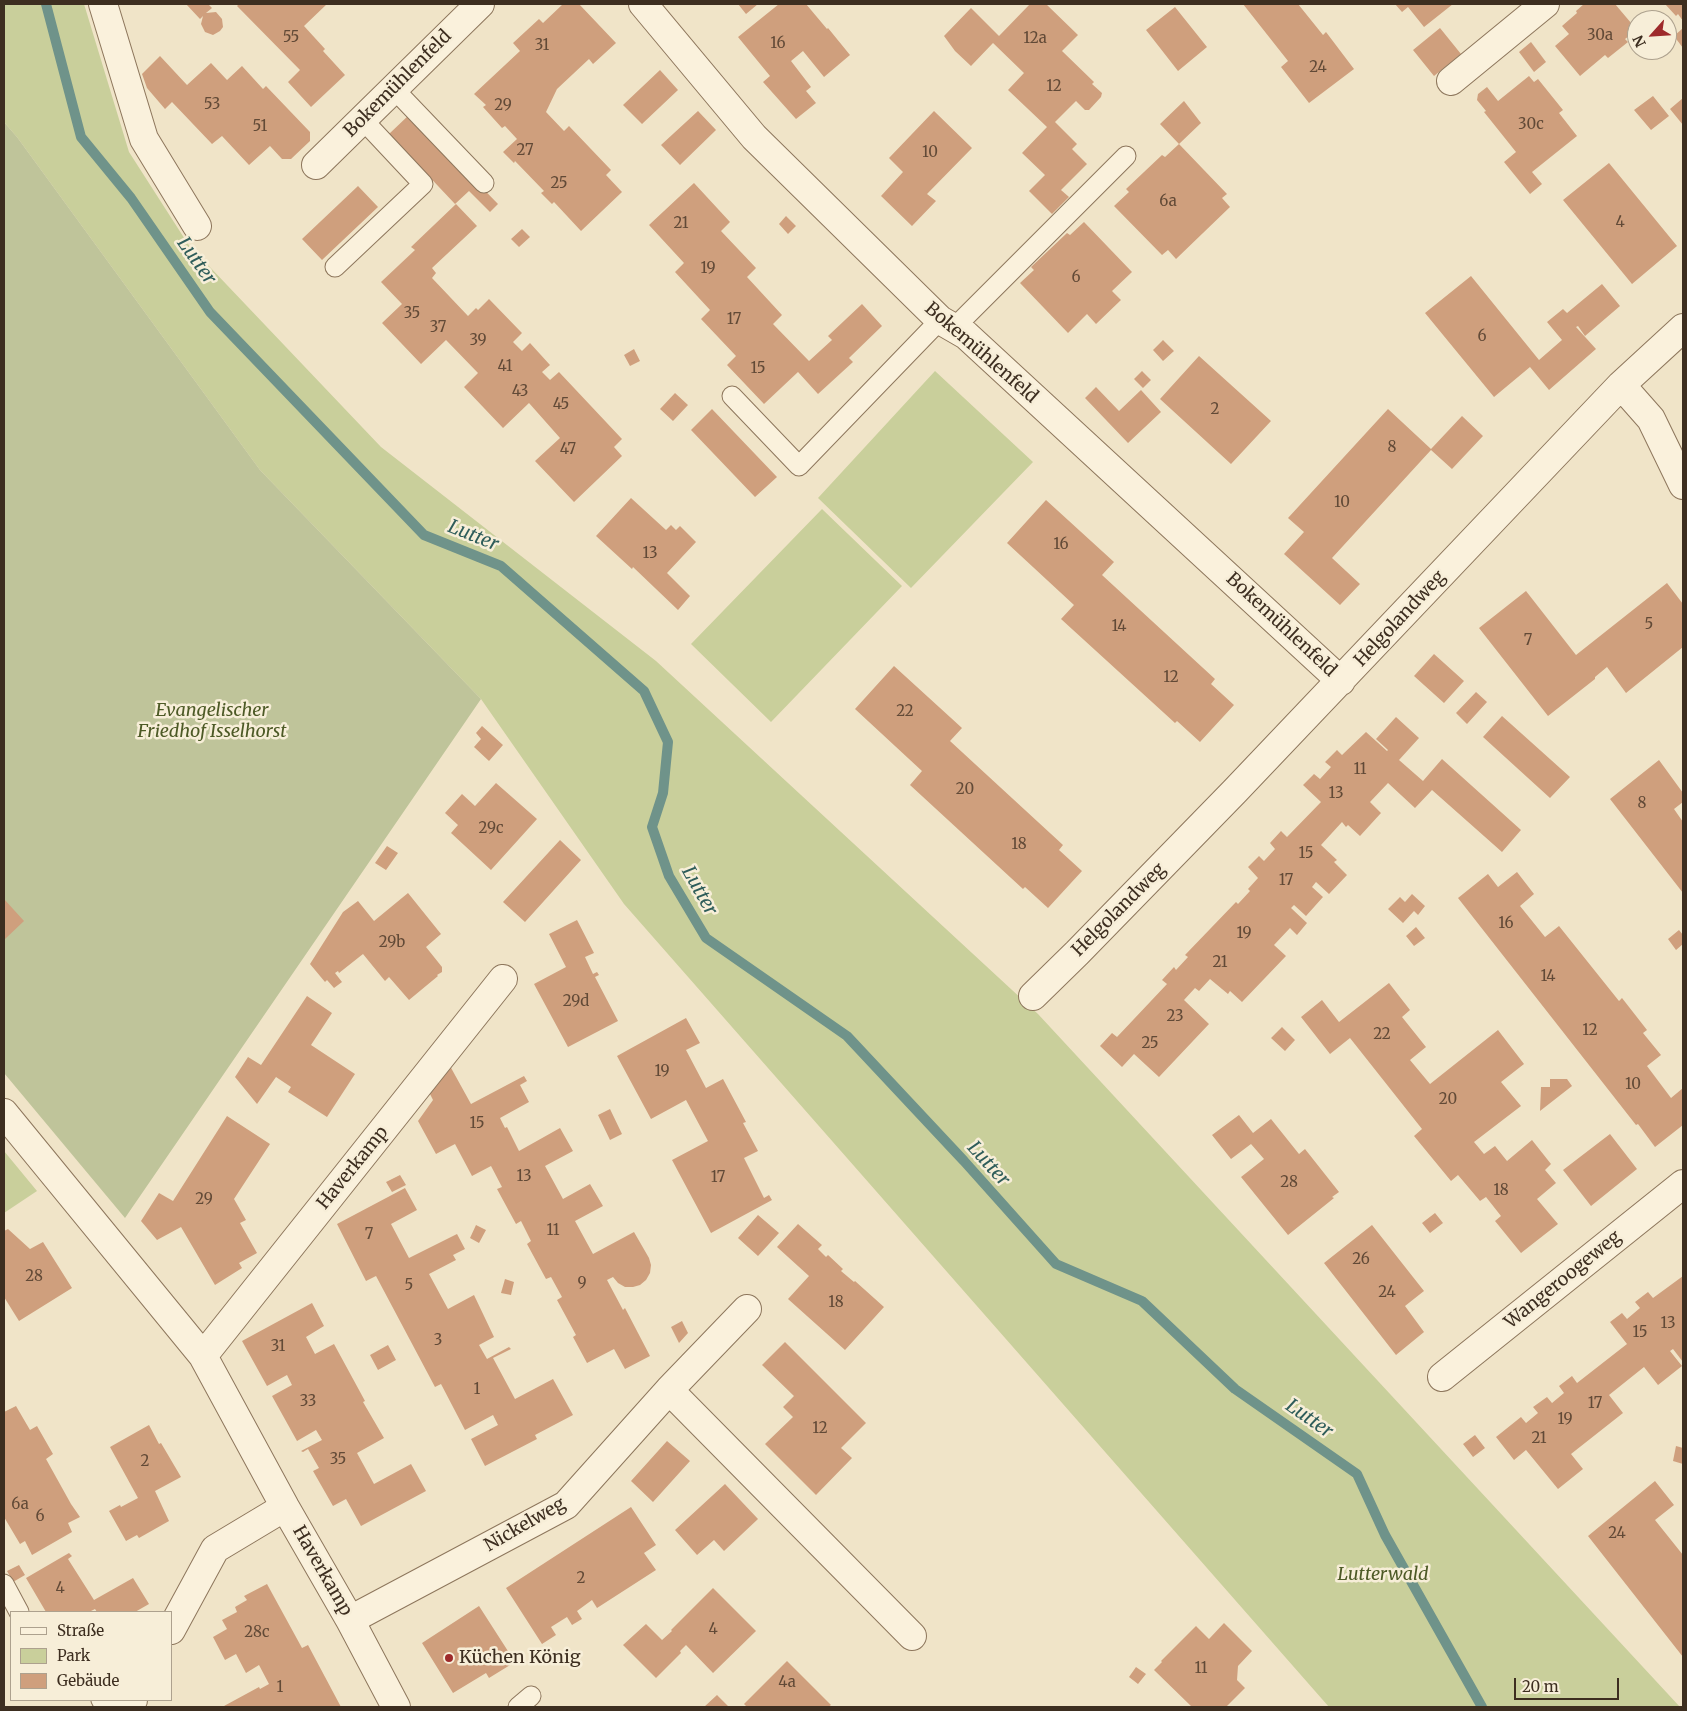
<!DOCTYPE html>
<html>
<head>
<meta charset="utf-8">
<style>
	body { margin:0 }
	#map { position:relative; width:1687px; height:1711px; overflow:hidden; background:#f0e4c8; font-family:Merriweather,serif }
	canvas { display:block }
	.frame { position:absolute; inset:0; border:5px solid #3d2e20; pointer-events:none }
	.legend { position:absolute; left:10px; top:1611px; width:162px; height:90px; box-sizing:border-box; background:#f7eed8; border:1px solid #ada18e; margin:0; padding:6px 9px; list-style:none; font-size:15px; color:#3d2e20 }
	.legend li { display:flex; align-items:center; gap:10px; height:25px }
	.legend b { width:25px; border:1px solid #ada18e }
	.north { position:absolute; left:1627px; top:10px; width:50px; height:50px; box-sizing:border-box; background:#f7eed8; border:1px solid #ada18e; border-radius:50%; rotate:244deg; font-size:14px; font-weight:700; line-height:20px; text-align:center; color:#3d2e20 }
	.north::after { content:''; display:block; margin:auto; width:18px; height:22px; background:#9e2a2b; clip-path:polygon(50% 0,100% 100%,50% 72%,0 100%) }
	.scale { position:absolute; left:1514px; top:1678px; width:105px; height:22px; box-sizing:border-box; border:2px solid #3d2e20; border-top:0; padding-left:6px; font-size:15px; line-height:18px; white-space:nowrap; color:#3d2e20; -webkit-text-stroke:4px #f7eed8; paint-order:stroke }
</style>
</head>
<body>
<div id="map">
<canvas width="1687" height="1711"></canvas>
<div class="frame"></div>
<ul class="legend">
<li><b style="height:6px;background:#faf1dc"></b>Straße</li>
<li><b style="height:14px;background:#c9cf9b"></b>Park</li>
<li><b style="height:14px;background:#cf9f7d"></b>Gebäude</li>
</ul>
<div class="north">N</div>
<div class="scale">20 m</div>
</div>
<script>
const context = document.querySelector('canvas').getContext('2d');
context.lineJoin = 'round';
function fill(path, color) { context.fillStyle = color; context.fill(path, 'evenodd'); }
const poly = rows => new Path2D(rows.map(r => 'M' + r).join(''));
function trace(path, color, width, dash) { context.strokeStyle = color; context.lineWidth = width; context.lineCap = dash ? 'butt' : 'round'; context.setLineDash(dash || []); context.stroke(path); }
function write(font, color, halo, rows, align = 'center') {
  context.font = font + ' Merriweather,serif'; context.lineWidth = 5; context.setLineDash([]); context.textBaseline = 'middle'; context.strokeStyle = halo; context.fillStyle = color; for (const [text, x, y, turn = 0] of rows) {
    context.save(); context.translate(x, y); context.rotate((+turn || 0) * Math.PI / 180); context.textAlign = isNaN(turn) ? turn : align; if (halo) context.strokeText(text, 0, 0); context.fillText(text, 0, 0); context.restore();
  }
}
const green = poly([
	[4,4,84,4,129,152,188,244,381,447,656,661,1038,1014,1680,1707,1329,1707,624,904,481,699,260,470,17,137,4,122],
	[935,371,1033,462,911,588,818,498],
	[822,509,902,586,771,722,691,644],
	[4,1151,37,1191,4,1213]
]);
const cemetery = poly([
	[4,122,17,137,260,470,481,699,125,1218,4,1073]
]);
const stream = poly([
	[46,4,81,137,131,198,210,312,424,535,501,566,644,691,668,742,663,793,652,827,669,876,706,938,847,1036,964,1161,1056,1264,1142,1301,1235,1389,1357,1474,1385,1535,1482,1707]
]);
const building = poly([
	[186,4,208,4,212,8,206,13,216,12,222,19,223,27,220,31,213,35,205,32,201,24,203,16,200,19],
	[239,4,327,4,304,26,325,49,323,51,345,75,311,107,288,82,300,70,237,6],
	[563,4,579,4,616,43,593,64,589,59,557,89,546,112,564,131,569,126,611,170,606,175,622,192,581,231,554,202,552,204,541,193,544,191,515,161,514,163,503,152,517,139,505,126,502,128,483,107,486,105,474,94,520,51,513,43,539,19,543,23],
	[738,4,758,4,746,14],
	[779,4,806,4,827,29,828,28,850,55,824,77,803,51,791,61,811,87,806,91,816,103,796,119,763,82,770,76,738,37],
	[1030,4,1046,4,1078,35,1062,51,1094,82,1092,84,1102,93,1101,97,1089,110,1085,110,1076,101,1055,122,1077,144,1072,149,1087,164,1061,190,1069,197,1052,214,1029,191,1045,175,1022,153,1047,127,1008,90,1024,73,993,43,971,66,955,51,944,36,971,8,999,36],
	[1243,4,1298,4,1323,35,1326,32,1354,69,1309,103,1281,67,1288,61],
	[1395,4,1453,4,1424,27,1408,7,1402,12],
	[1584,4,1615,4,1637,30,1625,39,1628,42,1608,58,1605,55,1580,76,1555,46,1569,34,1562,26,1577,13,1576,11],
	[1665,4,1683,4,1683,21,1678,14,1676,16],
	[1175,7,1207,47,1178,71,1146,30],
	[1440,28,1461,54,1434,76,1413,50],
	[1683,28,1683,48,1674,36],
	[1531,42,1546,62,1534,72,1519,52],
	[160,56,187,85,211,63,227,80,242,66,263,89,266,86,310,132,310,141,291,159,282,159,270,146,249,165,222,136,212,144,172,102,165,109,147,88,142,74],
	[660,70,678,90,642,124,623,105],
	[1529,76,1534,82,1538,79,1563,110,1559,113,1577,136,1532,172,1542,184,1530,194,1504,162,1516,152,1484,112,1486,111,1477,100,1478,94,1487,87,1498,101],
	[1653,96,1669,116,1651,130,1634,110],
	[1683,98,1683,125,1670,109],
	[1184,101,1201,123,1179,144,1160,124],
	[698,111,716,130,680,165,661,145],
	[934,111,972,148,927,194,936,201,912,226,881,196,903,172,889,158],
	[410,114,498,204,490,212,469,191,455,204,389,134],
	[1179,144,1227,194,1222,198,1230,207,1176,259,1168,250,1162,255,1114,206,1129,192,1126,189,1162,155,1165,157],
	[1609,163,1677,246,1632,284,1563,200],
	[694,183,730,222,721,231,756,268,747,277,782,315,773,324,809,361,832,340,828,336,862,304,882,326,849,358,853,362,818,394,798,372,764,404,727,365,736,356,701,319,710,310,675,272,684,263,649,225],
	[358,186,378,207,322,260,302,239],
	[456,204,477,226,432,268,436,273,432,278,468,316,476,308,478,310,489,299,521,332,522,333,513,342,522,351,530,343,550,365,542,372,550,380,559,372,622,439,614,447,622,456,574,502,535,461,560,438,529,403,503,428,464,387,478,373,446,340,421,364,382,323,402,304,381,282,415,250,411,247],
	[786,216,796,226,788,234,779,224],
	[1084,222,1132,272,1112,291,1121,300,1096,324,1087,314,1068,333,1020,283,1034,270,1031,267,1067,233,1070,235],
	[522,229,530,237,519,247,511,239],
	[1471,276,1539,360,1562,340,1547,322,1563,309,1567,313,1602,284,1620,306,1585,336,1578,326,1576,327,1596,349,1549,390,1530,367,1494,397,1425,313],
	[1163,340,1174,351,1163,361,1153,350],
	[634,349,640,361,630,366,624,355],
	[1199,356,1271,421,1231,464,1160,399],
	[1142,371,1151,380,1143,388,1134,379],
	[1096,387,1119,411,1141,390,1161,412,1128,443,1085,398],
	[675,393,688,405,673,421,660,409],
	[712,409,777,477,755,497,691,430],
	[1388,409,1431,449,1462,416,1483,436,1452,469,1431,450,1332,558,1360,584,1340,605,1284,554,1304,532,1288,518],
	[631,498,666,530,671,525,676,530,680,526,696,542,667,573,690,596,678,610,633,567,632,569,596,536],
	[1046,500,1114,562,1102,575,1215,679,1211,684,1234,705,1200,742,1177,721,1175,723,1061,619,1074,605,1007,543],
	[1667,583,1683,604,1683,647,1626,693,1607,667,1595,677,1595,679,1548,716,1479,628,1526,591,1576,655],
	[1434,654,1464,681,1444,703,1414,676],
	[894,666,962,728,950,741,1063,845,1059,850,1082,871,1048,908,1025,887,1023,889,910,785,922,771,855,709],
	[1476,692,1487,702,1467,724,1456,713],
	[1502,716,1570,777,1550,798,1483,737],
	[1396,717,1419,738,1399,760,1423,781,1442,759,1521,830,1502,852,1432,790,1415,808,1388,783,1370,802,1381,813,1360,836,1348,825,1346,827,1342,822,1321,845,1337,860,1334,862,1347,875,1329,894,1316,882,1312,887,1323,897,1306,916,1294,905,1291,908,1307,923,1297,935,1290,928,1274,945,1286,956,1242,1002,1230,991,1228,994,1210,979,1199,991,1195,988,1184,1000,1209,1024,1159,1077,1134,1054,1122,1067,1100,1046,1112,1033,1117,1037,1167,984,1162,980,1174,967,1176,970,1188,957,1185,955,1236,902,1238,904,1250,891,1248,889,1258,878,1248,867,1259,856,1264,861,1275,849,1270,843,1281,831,1287,837,1321,802,1303,785,1314,774,1320,779,1331,767,1325,762,1337,750,1342,755,1366,732,1387,751,1388,750,1376,739],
	[482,726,503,745,489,761,474,747,481,739,476,733],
	[1659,760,1683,793,1683,802,1674,809,1683,822,1683,893,1610,799],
	[496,783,537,819,491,870,451,833,458,825,445,813,462,794,475,806],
	[560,840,581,860,525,922,503,902],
	[387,846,398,853,386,870,375,863],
	[1517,872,1534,894,1520,906,1545,937,1559,926,1619,1001,1622,998,1647,1030,1643,1033,1661,1055,1647,1066,1671,1098,1683,1088,1683,1125,1655,1147,1638,1124,1636,1125,1458,898,1488,874,1498,887],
	[408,893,441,934,426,947,442,967,442,972,437,975,438,976,409,1000,389,977,385,981,363,954,339,973,338,971,335,973,342,982,334,988,327,980,325,982,310,964,343,912,358,901,374,921],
	[1412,894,1425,906,1418,915,1414,911,1403,923,1388,909,1400,897,1405,902],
	[4,899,24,921,4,940],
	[577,920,594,953,585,957,593,974,597,972,599,975,595,977,618,1021,568,1047,534,984,566,967,549,934],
	[1416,927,1425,938,1414,946,1406,936],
	[1679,930,1683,935,1683,944,1676,950,1668,939],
	[1389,983,1410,1010,1402,1017,1426,1047,1410,1060,1430,1084,1498,1030,1524,1064,1501,1082,1521,1106,1474,1142,1484,1154,1495,1146,1507,1161,1532,1140,1551,1164,1545,1170,1556,1183,1537,1199,1558,1224,1521,1253,1495,1221,1501,1216,1486,1197,1480,1201,1458,1175,1451,1181,1414,1136,1422,1129,1350,1038,1330,1054,1301,1017,1322,1000,1339,1022],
	[307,996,332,1013,311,1045,355,1074,327,1117,288,1092,291,1087,276,1077,257,1104,235,1077,248,1057,261,1065],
	[686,1018,700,1043,686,1050,706,1088,723,1079,746,1122,743,1123,758,1151,744,1158,764,1198,769,1195,772,1200,711,1233,672,1160,708,1141,686,1100,651,1119,617,1056],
	[1282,1027,1295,1040,1285,1051,1271,1038],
	[450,1066,471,1104,524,1076,527,1081,520,1085,529,1102,500,1118,505,1128,507,1127,519,1151,560,1128,573,1151,545,1166,563,1199,590,1184,603,1206,575,1221,593,1254,634,1232,649,1258,651,1265,650,1273,646,1280,640,1285,633,1287,625,1287,618,1283,613,1277,607,1280,623,1310,625,1308,650,1356,625,1369,614,1349,587,1363,573,1337,576,1335,557,1300,562,1297,551,1277,546,1279,527,1244,531,1241,521,1221,516,1224,497,1189,502,1187,491,1166,472,1176,455,1144,436,1154,418,1121,433,1100,429,1092],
	[1550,1079,1567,1079,1572,1086,1540,1111,1541,1087,1550,1087],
	[610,1109,622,1134,610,1140,598,1115],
	[1239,1115,1253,1133,1271,1119,1299,1154,1305,1149,1339,1192,1332,1197,1334,1198,1288,1235,1241,1177,1264,1159,1251,1144,1231,1159,1212,1135],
	[227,1116,270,1144,234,1199,246,1220,240,1223,257,1253,239,1263,242,1268,215,1285,181,1227,157,1240,141,1221,159,1193,173,1201],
	[1610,1134,1637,1169,1591,1206,1563,1170],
	[400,1175,406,1185,392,1192,386,1182],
	[405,1188,417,1210,391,1224,409,1258,457,1234,465,1249,453,1255,456,1260,429,1274,448,1309,474,1295,494,1337,479,1345,487,1359,509,1347,511,1349,493,1358,515,1399,553,1379,573,1415,535,1435,537,1439,485,1466,471,1439,498,1425,493,1415,465,1430,441,1384,435,1387,376,1276,366,1281,337,1224],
	[1435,1213,1443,1223,1430,1233,1422,1223],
	[758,1215,779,1233,758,1256,738,1238],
	[798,1224,822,1245,818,1249,826,1257,828,1255,843,1269,841,1271,854,1282,855,1281,884,1307,845,1350,788,1299,809,1276,777,1247],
	[476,1225,486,1230,479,1243,470,1238],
	[1372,1225,1424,1291,1405,1306,1424,1332,1396,1355,1324,1263],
	[8,1229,30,1249,43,1242,72,1288,19,1321,4,1297,4,1231],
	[1683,1276,1683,1362,1673,1349,1670,1351,1682,1366,1658,1385,1644,1367,1609,1395,1623,1413,1571,1454,1583,1469,1558,1489,1526,1450,1514,1460,1496,1437,1521,1417,1526,1423,1538,1413,1533,1407,1547,1397,1552,1403,1564,1393,1559,1386,1572,1376,1577,1383,1627,1344,1610,1322,1622,1313,1627,1319,1640,1308,1635,1302,1648,1292,1653,1298],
	[505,1279,514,1282,511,1295,501,1293],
	[312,1303,324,1326,306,1337,315,1354,334,1344,365,1401,363,1402,384,1438,357,1453,374,1484,411,1464,426,1491,361,1526,346,1499,333,1506,313,1471,319,1468,308,1449,303,1452,301,1451,322,1440,316,1430,297,1441,272,1396,292,1385,287,1375,267,1386,242,1341],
	[682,1321,688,1333,679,1343,671,1327],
	[785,1342,866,1423,841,1448,852,1458,816,1495,765,1444,793,1417,783,1407,794,1396,762,1365],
	[388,1345,396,1360,378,1370,370,1355],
	[16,1406,30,1430,37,1426,53,1454,46,1459,71,1504,80,1517,68,1523,72,1532,32,1555,25,1541,20,1544,4,1517,4,1412],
	[149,1425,159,1444,161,1443,181,1477,155,1491,169,1521,139,1538,137,1535,126,1541,109,1511,120,1505,121,1507,138,1498,110,1447],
	[1475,1435,1485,1448,1473,1457,1463,1444],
	[667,1441,690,1461,653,1502,631,1481],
	[1676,1446,1683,1448,1683,1464,1673,1461],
	[1655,1481,1674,1505,1655,1520,1683,1555,1683,1657,1588,1536],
	[725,1484,758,1519,724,1551,714,1540,697,1555,675,1530],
	[631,1507,656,1545,644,1553,656,1570,597,1608,592,1600,577,1611,582,1619,572,1625,567,1617,551,1627,556,1635,542,1644,506,1588],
	[69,1553,72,1556,68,1559,94,1600,133,1578,149,1604,135,1612,97,1612,95,1609,89,1612,46,1612,26,1578],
	[19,1565,25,1575,13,1582,7,1571],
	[267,1584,302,1648,308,1645,341,1707,225,1707,224,1706,259,1687,260,1689,269,1684,259,1665,246,1673,236,1654,225,1660,213,1637,227,1629,222,1620,237,1612,235,1607,247,1600,244,1596],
	[713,1588,756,1631,713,1673,686,1645,680,1651,681,1653,656,1678,623,1645,646,1624,662,1640,672,1631,671,1630],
	[479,1606,515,1662,489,1678,486,1673,453,1693,422,1643],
	[1224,1623,1252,1651,1238,1666,1237,1680,1245,1688,1226,1707,1192,1707,1154,1670,1162,1662,1161,1661,1196,1626,1209,1639],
	[787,1661,831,1705,828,1707,745,1707,746,1706,744,1704],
	[1136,1667,1146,1674,1138,1684,1129,1677],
	[717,1695,729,1707,704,1707]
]);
const lane = poly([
	[394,89,484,183],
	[335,267,423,184,363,120],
	[954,328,1126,156],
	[732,396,799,466,940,320],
	[4,1584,19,1612],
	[101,1700,114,1707],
	[518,1707,531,1696]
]);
const street = poly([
	[103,4,144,139,197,226],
	[643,4,754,137,940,320,966,335,1341,681],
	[1451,81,1545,4],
	[316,165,480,4],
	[1621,385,1651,419,1683,485],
	[1033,996,1077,953,1234,792,1621,385,1683,328],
	[4,1113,203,1356,285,1507,350,1620,396,1707],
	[203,1356,503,979],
	[1442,1377,1683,1184],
	[669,1390,912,1636],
	[350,1620,566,1505,669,1390,747,1309],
	[171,1630,215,1549,285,1507],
	[129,1707,133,1700]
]);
const markers = [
	[449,1658,5,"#9e2a2b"]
];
const numberNames = [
	["30a",1600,36],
	["55",291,38],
	["12a",1035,39],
	["16",778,44],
	["31",542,46],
	["24",1318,68],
	["12",1054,87],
	["53",212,105],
	["29",503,106],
	["30c",1531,125],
	["51",260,127],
	["27",525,151],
	["10",930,153],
	["25",559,184],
	["6a",1168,202],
	["4",1620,223],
	["21",681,224],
	["19",708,269],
	["6",1076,278],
	["35",412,314],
	["17",734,320],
	["37",438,328],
	["6",1482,337],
	["39",478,341],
	["41",505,367],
	["15",758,369],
	["43",520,392],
	["45",561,405],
	["2",1215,410],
	["8",1392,448],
	["47",568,450],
	["10",1342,503],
	["16",1061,545],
	["13",650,554],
	["5",1649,625],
	["14",1119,627],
	["7",1528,641],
	["12",1171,678],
	["22",905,712],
	["11",1360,770],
	["20",965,790],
	["13",1336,794],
	["8",1642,804],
	["29c",491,829],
	["18",1019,845],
	["15",1306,854],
	["17",1286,881],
	["16",1506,924],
	["19",1244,934],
	["29b",392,943],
	["21",1220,963],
	["14",1548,977],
	["29d",576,1002],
	["23",1175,1017],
	["12",1590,1031],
	["22",1382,1035],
	["25",1150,1044],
	["19",662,1072],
	["10",1633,1085],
	["20",1448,1100],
	["15",477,1124],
	["13",524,1177],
	["17",718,1178],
	["28",1289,1183],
	["18",1501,1191],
	["29",204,1200],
	["11",553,1231],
	["7",369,1235],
	["26",1361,1260],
	["28",34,1277],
	["9",582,1284],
	["5",409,1286],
	["24",1387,1293],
	["18",836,1303],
	["13",1668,1324],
	["15",1640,1333],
	["3",438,1341],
	["31",278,1347],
	["1",477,1390],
	["33",308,1402],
	["17",1595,1404],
	["19",1565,1420],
	["12",820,1429],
	["21",1539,1439],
	["35",338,1460],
	["2",145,1462],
	["6a",20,1505],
	["6",40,1517],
	["24",1617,1534],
	["2",581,1579],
	["4",60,1589],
	["4",713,1630],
	["28c",257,1633],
	["11",1201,1669],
	["4a",787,1683],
	["1",280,1688]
];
const streetNames = [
	["Bokemühlenfeld",398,84,-45],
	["Bokemühlenfeld",981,353,41],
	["Helgolandweg",1400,619,-47],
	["Bokemühlenfeld",1281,625,43],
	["Helgolandweg",1119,910,-45],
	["Haverkamp",353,1168,-51],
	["Wangeroogeweg",1563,1280,-39],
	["Nickelweg",525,1525,-30],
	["Haverkamp",322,1571,60]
];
const parkNames = [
	["Evangelischer",212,711],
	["Friedhof Isselhorst",212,732],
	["Lutterwald",1383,1575]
];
const poiNames = [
	["Küchen König",459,1658]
];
const waterNames = [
	["Lutter",196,261,55],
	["Lutter",473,536,22],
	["Lutter",699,891,61],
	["Lutter",988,1164,48],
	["Lutter",1309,1419,35]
];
fill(green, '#c9cf9b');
fill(cemetery, '#bfc49a');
trace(stream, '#6f938a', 10);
fill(building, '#cf9f7d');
trace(lane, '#8d765c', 21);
trace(street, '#8d765c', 30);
trace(lane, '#faf1dc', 19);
trace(street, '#faf1dc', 28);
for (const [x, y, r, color] of markers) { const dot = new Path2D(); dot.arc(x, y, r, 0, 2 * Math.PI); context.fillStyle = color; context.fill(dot); trace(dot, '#f7eed8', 2); }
write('15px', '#624a37', null, numberNames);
write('18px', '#3d2e20', '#f7eed8', streetNames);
write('italic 18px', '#4d5a26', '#f7eed8', parkNames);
write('18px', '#3d2e20', '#f7eed8', poiNames, 'left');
write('italic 19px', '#2f5d5a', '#f7eed8', waterNames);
</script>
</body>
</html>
